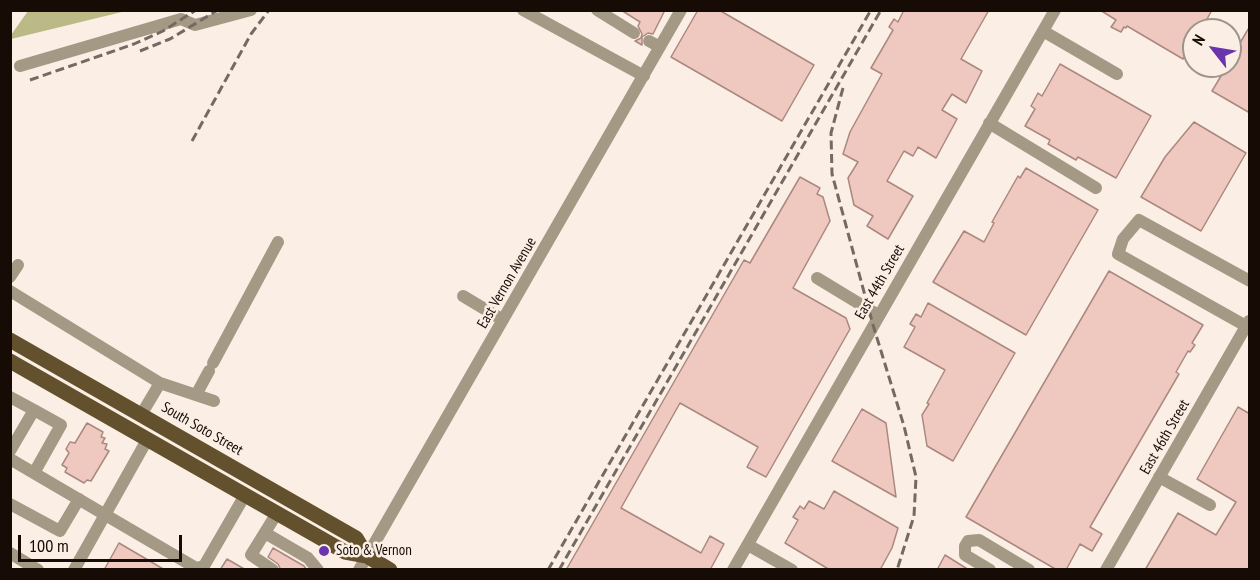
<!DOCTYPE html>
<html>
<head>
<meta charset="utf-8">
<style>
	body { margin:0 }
	#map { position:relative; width:1260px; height:580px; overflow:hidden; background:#fbeee5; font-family:"PT Sans Narrow",sans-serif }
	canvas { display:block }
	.frame { position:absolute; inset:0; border:12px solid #160c05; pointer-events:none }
	.north { position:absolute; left:1182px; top:18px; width:60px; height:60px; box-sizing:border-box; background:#fbeee5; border:2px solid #9f948b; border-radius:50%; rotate:301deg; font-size:16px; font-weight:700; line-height:24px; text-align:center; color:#160c05 }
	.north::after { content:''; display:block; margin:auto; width:21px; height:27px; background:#6a35ac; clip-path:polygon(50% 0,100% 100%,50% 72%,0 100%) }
	.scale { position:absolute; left:18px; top:535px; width:164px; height:27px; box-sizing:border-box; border:3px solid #160c05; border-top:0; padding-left:8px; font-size:18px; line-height:21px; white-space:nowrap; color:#160c05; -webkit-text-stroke:4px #fbeee5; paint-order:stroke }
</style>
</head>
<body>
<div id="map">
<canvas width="1260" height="580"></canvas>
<div class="frame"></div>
<div class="north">N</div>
<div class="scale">100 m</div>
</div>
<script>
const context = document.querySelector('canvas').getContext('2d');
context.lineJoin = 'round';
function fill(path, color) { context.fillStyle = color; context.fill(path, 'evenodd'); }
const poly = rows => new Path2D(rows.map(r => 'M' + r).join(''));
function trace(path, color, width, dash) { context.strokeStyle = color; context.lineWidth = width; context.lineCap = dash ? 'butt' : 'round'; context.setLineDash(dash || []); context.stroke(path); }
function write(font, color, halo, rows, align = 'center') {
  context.font = font + ' "PT Sans Narrow",sans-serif'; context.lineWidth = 5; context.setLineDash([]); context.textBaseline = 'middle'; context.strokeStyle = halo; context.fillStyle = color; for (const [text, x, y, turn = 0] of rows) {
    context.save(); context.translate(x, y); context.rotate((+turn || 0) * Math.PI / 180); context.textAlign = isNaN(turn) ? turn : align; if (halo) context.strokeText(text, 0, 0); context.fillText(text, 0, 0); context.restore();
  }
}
const water = poly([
	[11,10,126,11,11,39]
]);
const pier = poly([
	[11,10,28,11,11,35,10,11]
]);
const building = poly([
	[621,10,665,10,653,34,648,33,642,37,642,45,635,41,641,38,642,34,638,26,640,22,621,10],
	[698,10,719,10,814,65,782,121,671,57,698,10],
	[904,10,989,10,961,59,982,71,966,103,952,94,942,110,957,119,936,158,918,147,913,156,904,151,887,181,913,196,888,239,867,226,873,216,854,205,848,178,858,162,843,154,850,132,882,74,871,68,893,30,889,27,894,19,898,22,904,10],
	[1100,10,1212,10,1201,30,1194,30,1194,42,1183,59,1127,26,1126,28,1124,27,1121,32,1111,27,1116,20,1100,10],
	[1250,26,1250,113,1212,91,1227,66,1230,66,1230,60,1250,26],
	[1060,64,1151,116,1116,178,1078,157,1076,160,1048,144,1050,140,1025,126,1035,109,1031,106,1038,93,1042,96,1060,64],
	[1194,122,1246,153,1201,231,1141,197,1165,157,1194,122],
	[1026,168,1098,210,1026,335,933,282,964,231,984,242,994,223,992,222,1018,176,1020,178,1026,168],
	[800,177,820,188,817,194,823,197,830,221,793,288,846,318,850,329,766,477,747,467,758,447,680,403,621,508,701,553,710,536,724,544,710,570,566,570,744,260,750,263,800,177],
	[1109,271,1203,325,1192,343,1195,345,1190,352,1188,351,1176,372,1179,374,1090,527,1102,534,1092,551,1080,544,1066,570,1057,570,966,517,1109,271],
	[928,303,1015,353,953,461,927,446,922,415,929,404,927,403,945,370,904,347,915,327,910,324,916,314,921,317,928,303],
	[1238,407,1250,414,1250,570,1145,570,1178,513,1216,535,1236,502,1197,479,1238,407],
	[862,409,886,423,896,497,832,461,862,409],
	[87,423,103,432,101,437,105,438,102,443,107,444,105,449,109,451,91,481,87,480,84,483,65,472,67,468,62,465,69,453,66,449,70,442,75,443,87,423],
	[834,491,898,528,892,548,880,570,830,570,785,543,798,520,793,517,800,506,804,509,809,501,824,509,834,491],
	[119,543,165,570,104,570,119,543],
	[273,548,304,566,307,570,281,570,278,564,268,557,273,548],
	[945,555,969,570,937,570,945,555],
	[227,559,246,570,220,570,227,559]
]);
const minor = poly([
	[523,10,644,76],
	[597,10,634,33],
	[1043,31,1117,74],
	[649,41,660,47],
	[20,66,181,19,195,25,251,10],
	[989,123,1096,188],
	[10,277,18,265],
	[817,278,878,315],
	[10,291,160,383,214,401],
	[463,296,503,320],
	[1246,326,1118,254,1123,239,1139,220,1250,281],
	[213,363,278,242],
	[196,395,209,371],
	[10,397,34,410,10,451],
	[141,415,160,383],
	[10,459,196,568,204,566,245,495],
	[34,473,61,425,34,410],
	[1159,477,1210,505],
	[10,504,60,531,79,499],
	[265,533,308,558,318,570],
	[748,545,792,570],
	[10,553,38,570],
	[74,570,147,440],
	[273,570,251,555,277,513],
	[359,570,681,10],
	[733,570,1055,10],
	[990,570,965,555,965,546,968,541,979,540,1029,570],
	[1106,570,1249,321]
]);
const major = poly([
	[10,340,356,538,367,556],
	[10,361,345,552,367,556,390,570]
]);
const rail = poly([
	[140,51,170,39,218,10],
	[30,80,134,44,163,31,196,10],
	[843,88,831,133,832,174,873,325,904,426,916,477,914,516,897,570],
	[192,141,251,34,269,10],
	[548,570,871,10],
	[559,570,881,10]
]);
const markers = [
	[324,551,6,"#6a35ac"]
];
const streetNames = [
	["East 44th Street",880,282,-60],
	["East Vernon Avenue",507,283,-60],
	["South Soto Street",202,429,30],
	["East 46th Street",1165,437,-60]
];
const poiNames = [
	["Soto & Vernon",336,551]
];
fill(water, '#bbb986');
fill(pier, '#fbeee5');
fill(building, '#efc9bf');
trace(building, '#ab887f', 1.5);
trace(minor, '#a39985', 12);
trace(major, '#63502c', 15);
trace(rail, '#756a62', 3, [9, 4.5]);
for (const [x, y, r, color] of markers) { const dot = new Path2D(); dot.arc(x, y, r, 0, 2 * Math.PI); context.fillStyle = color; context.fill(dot); trace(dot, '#fbeee5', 2); }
write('15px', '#160c05', '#fbeee5', streetNames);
write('15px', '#160c05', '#fbeee5', poiNames, 'left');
</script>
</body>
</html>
